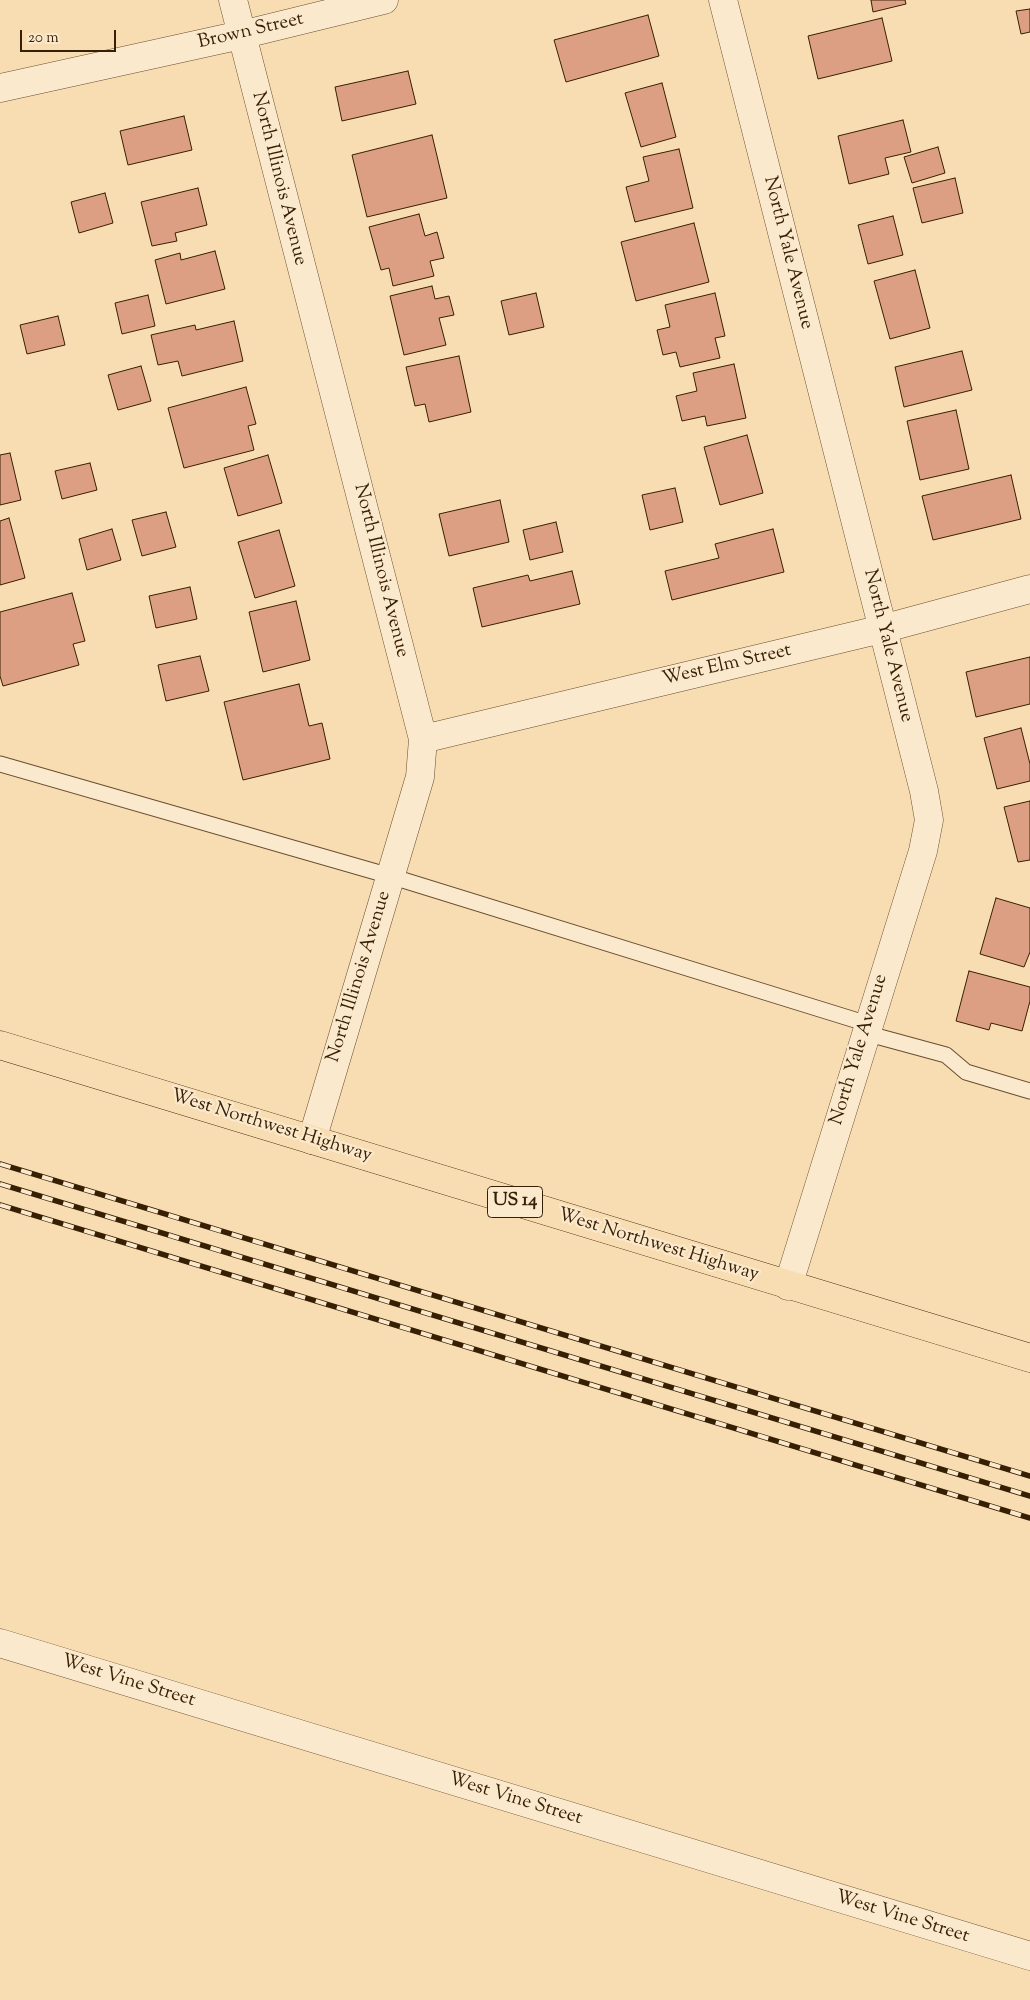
<!DOCTYPE html>
<html>
<head>
<meta charset="utf-8">
<style>
	body { margin:0 }
	#map { position:relative; width:1030px; height:2000px; overflow:hidden; background:#f9ddb2; font-family:"Sorts Mill Goudy",serif }
	canvas { display:block }
	.scale { position:absolute; left:20px; top:30px; width:96px; height:22px; box-sizing:border-box; border:2px solid #371f03; border-top:0; padding-left:6px; font-size:15px; line-height:18px; white-space:nowrap; color:#371f03; -webkit-text-stroke:4px #fbe9cd; paint-order:stroke }
</style>
</head>
<body>
<div id="map">
<canvas width="1030" height="2000"></canvas>
<div class="scale">20 m</div>
</div>
<script>
const context = document.querySelector('canvas').getContext('2d');
context.lineJoin = 'round';
function fill(path, color) { context.fillStyle = color; context.fill(path, 'evenodd'); }
const poly = rows => new Path2D(rows.map(r => 'M' + r).join(''));
function trace(path, color, width, dash) { context.strokeStyle = color; context.lineWidth = width; context.lineCap = dash ? 'butt' : 'round'; context.setLineDash(dash || []); context.stroke(path); }
function write(font, color, halo, rows, align = 'center') {
  context.font = font + ' "Sorts Mill Goudy",serif'; context.lineWidth = 4.5; context.setLineDash([]); context.textBaseline = 'middle'; context.strokeStyle = halo; context.fillStyle = color; for (const [text, x, y, turn = 0] of rows) {
    context.save(); context.translate(x, y); context.rotate((+turn || 0) * Math.PI / 180); context.textAlign = isNaN(turn) ? turn : align; if (halo) context.strokeText(text, 0, 0); context.fillText(text, 0, 0); context.restore();
  }
}
const building = poly([
	[871,0,905,0,906,4,873,12,871,0],
	[1030,9,1030,32,1021,34,1016,11,1030,9],
	[648,15,659,56,566,82,554,40,648,15],
	[882,18,892,61,818,79,808,36,882,18],
	[408,71,416,104,342,121,335,87,408,71],
	[662,83,676,137,641,147,625,93,662,83],
	[184,116,192,150,128,165,120,131,184,116],
	[903,120,911,152,885,158,889,174,849,184,838,136,903,120],
	[432,135,447,198,367,217,352,155,432,135],
	[938,147,945,173,912,183,904,157,938,147],
	[679,149,693,208,635,222,626,187,649,181,643,157,679,149],
	[955,178,963,213,922,223,913,188,955,178],
	[198,188,207,225,175,233,177,241,152,246,141,202,198,188],
	[105,193,113,223,79,233,71,202,105,193],
	[419,214,425,236,437,232,444,258,430,261,434,276,393,286,389,268,381,270,369,227,419,214],
	[893,216,903,255,868,264,858,225,893,216],
	[694,223,709,282,636,301,621,242,694,223],
	[215,251,225,289,166,304,155,260,180,253,181,260,215,251],
	[915,270,930,328,890,339,874,281,915,270],
	[432,286,435,299,449,296,454,315,439,318,446,345,404,355,390,296,432,286],
	[536,293,544,327,509,335,501,301,536,293],
	[715,293,725,336,715,338,720,358,680,367,676,352,663,355,657,330,670,327,665,305,715,293],
	[148,295,155,326,122,334,115,303,148,295],
	[58,316,65,345,27,354,20,325,58,316],
	[234,321,243,361,182,376,178,361,158,365,151,335,195,325,196,330,234,321],
	[962,351,972,390,904,407,895,367,962,351],
	[459,356,471,412,429,422,425,404,415,406,406,367,459,356],
	[734,364,746,418,707,426,705,416,682,421,676,396,697,391,693,373,734,364],
	[141,366,151,401,118,410,108,375,141,366],
	[246,387,256,424,248,426,254,450,184,468,168,408,246,387],
	[956,410,969,469,920,480,907,421,956,410],
	[747,435,763,493,720,505,704,447,747,435],
	[10,453,21,500,0,505,0,455,10,453],
	[268,455,282,503,238,516,224,468,268,455],
	[90,463,97,490,62,499,55,471,90,463],
	[1011,475,1021,519,933,540,922,496,1011,475],
	[675,488,683,522,650,530,642,495,675,488],
	[500,500,509,542,449,556,439,514,500,500],
	[166,512,176,547,142,556,132,520,166,512],
	[9,518,25,578,0,585,0,521,9,518],
	[556,522,563,552,530,560,523,530,556,522],
	[112,529,121,560,87,570,79,539,112,529],
	[773,529,784,572,672,600,665,571,719,558,715,544,773,529],
	[279,530,295,586,255,598,238,542,279,530],
	[572,571,580,604,482,627,473,588,528,575,530,581,572,571],
	[190,587,197,619,156,628,149,596,190,587],
	[72,593,85,641,73,644,79,665,3,686,0,676,0,612,72,593],
	[296,601,310,660,263,672,249,612,296,601],
	[200,656,209,691,166,701,158,665,200,656],
	[1030,657,1030,704,976,717,966,672,1030,657],
	[299,684,309,726,322,723,330,759,243,780,224,702,299,684],
	[1021,728,1030,764,1030,781,997,789,984,738,1021,728],
	[1030,801,1030,860,1018,862,1004,807,1030,801],
	[996,898,1030,908,1030,952,1024,967,980,954,996,898],
	[969,971,1030,987,1030,1001,1022,1031,991,1023,989,1030,956,1021,969,971]
]);
const service = poly([
	[0,764,390,876,868,1024],
	[865,1033,946,1055,966,1072,1030,1091]
]);
const minor = poly([
	[233,0,423,739,420,777,312,1140],
	[723,0,924,791,929,820,923,851,788,1286],
	[0,88,241,35,384,0],
	[423,739,882,629,1030,589],
	[0,1643,1030,1956]
]);
const primary = poly([
	[0,1045,1030,1358]
]);
const rail = poly([
	[0,1164,1030,1476],
	[0,1184,1030,1496],
	[0,1205,1030,1518]
]);
const shields = [
	[515,1202,55]
];
const shieldNames = [
	["US 14",515,1202]
];
const streetNames = [
	["Brown Street",251,32,-13],
	["North Illinois Avenue",278,179,76],
	["North Yale Avenue",787,253,76],
	["North Illinois Avenue",380,571,76],
	["North Yale Avenue",887,646,76],
	["West Elm Street",727,666,-13],
	["North Illinois Avenue",360,977,-73],
	["North Yale Avenue",860,1050,-73],
	["West Northwest Highway",271,1127,17],
	["West Northwest Highway",658,1246,17],
	["West Vine Street",128,1682,17],
	["West Vine Street",515,1800,17],
	["West Vine Street",902,1918,17]
];
fill(building, '#dd9f83');
trace(building, '#371f03', 1);
trace(service, '#684e2f', 17);
trace(minor, '#684e2f', 29);
trace(primary, '#371f03', 29);
trace(service, '#fbe9cd', 15);
trace(minor, '#fbe9cd', 28);
trace(primary, '#f9ddb2', 28);
trace(rail, '#371f03', 5.5);
trace(rail, '#fbe9cd', 4, [11]);
for (const [x, y, w] of shields) { const box = new Path2D(); box.roundRect(x - w / 2, y - 15.5, w, 31, 4); context.fillStyle = '#fbe9cd'; context.fill(box); trace(box, '#371f03', 1); }
write('bold 18px', '#371f03', null, shieldNames);
write('19px', '#371f03', '#fbe9cd', streetNames);
</script>
</body>
</html>
